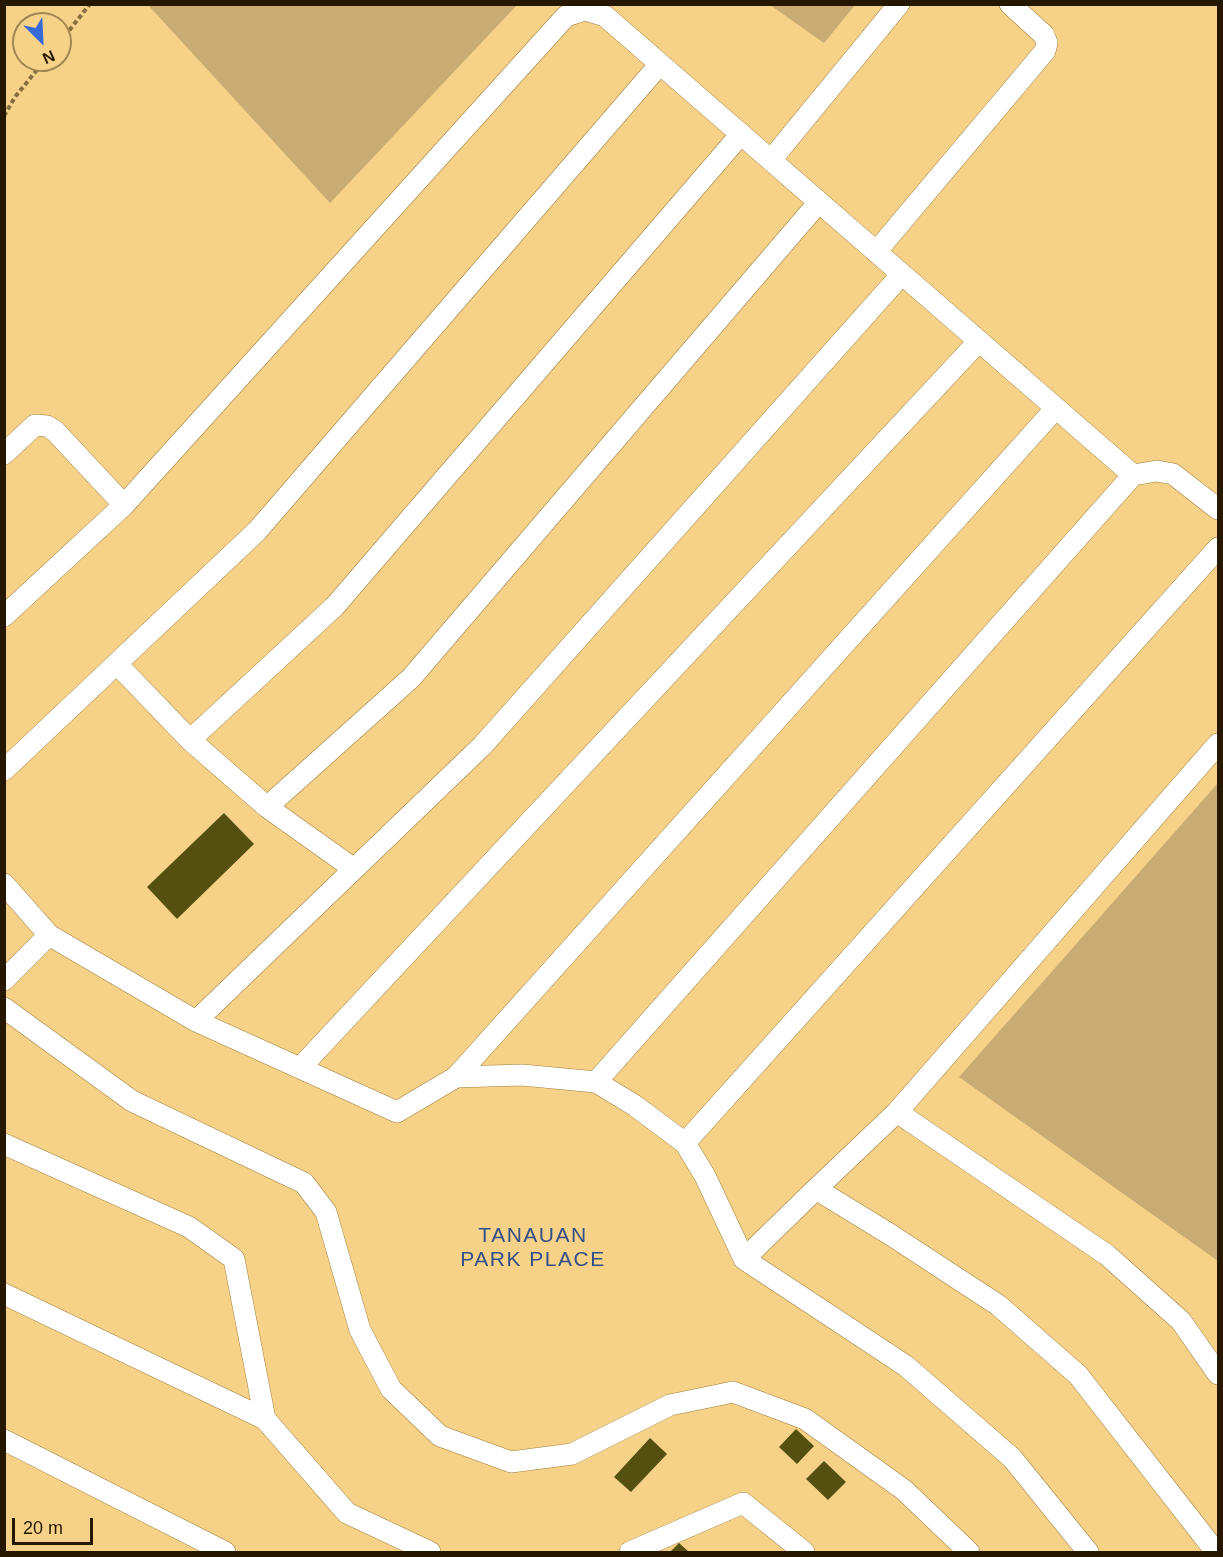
<!DOCTYPE html>
<html>
<head>
<meta charset="utf-8">
<style>
	body { margin:0 }
	#map { position:relative; width:1223px; height:1557px; overflow:hidden; background:#f6d188; font-family:Helvetica,sans-serif }
	canvas { display:block }
	.frame { position:absolute; inset:0; border:6px solid #261800; pointer-events:none }
	.north { position:absolute; left:12px; top:12px; width:60px; height:60px; box-sizing:border-box; background:#f6d188; border:2px solid #a38752; border-radius:50%; rotate:156deg; font-size:16px; font-weight:700; line-height:24px; text-align:center; color:#261800 }
	.north::after { content:''; display:block; margin:auto; width:21px; height:27px; background:#3869d9; clip-path:polygon(50% 0,100% 100%,50% 72%,0 100%) }
	.scale { position:absolute; left:12px; top:1518px; width:81px; height:27px; box-sizing:border-box; border:3px solid #261800; border-top:0; padding-left:8px; font-size:18px; line-height:21px; white-space:nowrap; color:#261800; -webkit-text-stroke:4px #f6d188; paint-order:stroke }
</style>
</head>
<body>
<div id="map">
<canvas width="1223" height="1557"></canvas>
<div class="frame"></div>
<div class="north">N</div>
<div class="scale">20 m</div>
</div>
<script>
const context = document.querySelector('canvas').getContext('2d');
context.lineJoin = 'round';
function fill(path, color) { context.fillStyle = color; context.fill(path, 'evenodd'); }
const poly = rows => new Path2D(rows.map(r => 'M' + r).join(''));
function trace(path, color, width, dash) { context.strokeStyle = color; context.lineWidth = width; context.lineCap = dash ? 'butt' : 'round'; context.setLineDash(dash || []); context.stroke(path); }
function write(font, color, halo, rows, align = 'center') {
  context.font = font + ' Helvetica,sans-serif'; context.lineWidth = 6; context.setLineDash([]); context.textBaseline = 'middle'; context.strokeStyle = halo; context.fillStyle = color; for (const [text, x, y, turn = 0] of rows) {
    context.save(); context.translate(x, y); context.rotate((+turn || 0) * Math.PI / 180); context.textAlign = isNaN(turn) ? turn : align; if (halo) context.strokeText(text, 0, 0); context.fillText(text, 0, 0); context.restore();
  }
}
const green = poly([
	[148,5,517,5,330,203],
	[770,5,855,5,824,43],
	[1218,783,1218,1261,959,1077]
]);
const building = poly([
	[224,813,254,844,177,919,147,887],
	[796,1429,814,1446,797,1464,779,1447],
	[650,1438,667,1454,631,1492,614,1477],
	[824,1461,846,1482,828,1500,806,1479],
	[679,1543,689,1552,670,1552]
]);
const path = poly([
	[60,42,90,4],
	[4,116,15,97,45,60]
]);
const minor = poly([
	[771,160,899,4],
	[876,252,1045,51,1047,43,1044,35,1010,4],
	[4,454,35,425,47,426,55,431,124,505],
	[4,616,124,505,566,16,585,10,605,16,1133,475,1157,471,1173,474,1218,509],
	[117,664,190,740,335,606,741,134],
	[190,740,267,807,411,678,819,202],
	[4,770,257,531,660,64],
	[267,807,354,869],
	[4,884,49,935],
	[4,980,49,935,196,1021,397,1112,456,1077,522,1075,596,1082,634,1105,685,1143,705,1176,744,1259,906,1366,1012,1458,1088,1552],
	[4,1008,132,1101,304,1183,326,1212,360,1330,391,1389,440,1436,511,1462,572,1454,670,1405,733,1392,805,1419,904,1490,969,1552],
	[196,1021,482,746,902,274],
	[300,1068,979,341],
	[456,1077,1056,408],
	[596,1082,1133,475],
	[897,1112,1218,744],
	[685,1143,1218,548],
	[4,1144,189,1227,234,1259,265,1419],
	[744,1259,816,1189],
	[4,1294,265,1419,347,1513,430,1552],
	[4,1440,225,1552],
	[630,1552,743,1503,804,1552],
	[1216,1552,1078,1375,998,1305,891,1235,816,1189,897,1112,1107,1255,1181,1321,1218,1374]
]);
const neighbourhoodNames = [
	["TANAUAN",533,1236],
	["PARK PLACE",533,1260]
];
fill(green, '#c8ac74');
fill(building, '#554f10');
trace(minor, '#a17f36', 22);
trace(path, '#886f40', 4, [4.5, 3]);
trace(minor, '#fff', 21);
context.letterSpacing = '1.5px';
write('21px', '#344f88', '#f6d188', neighbourhoodNames);
context.letterSpacing = '0px';
</script>
</body>
</html>
